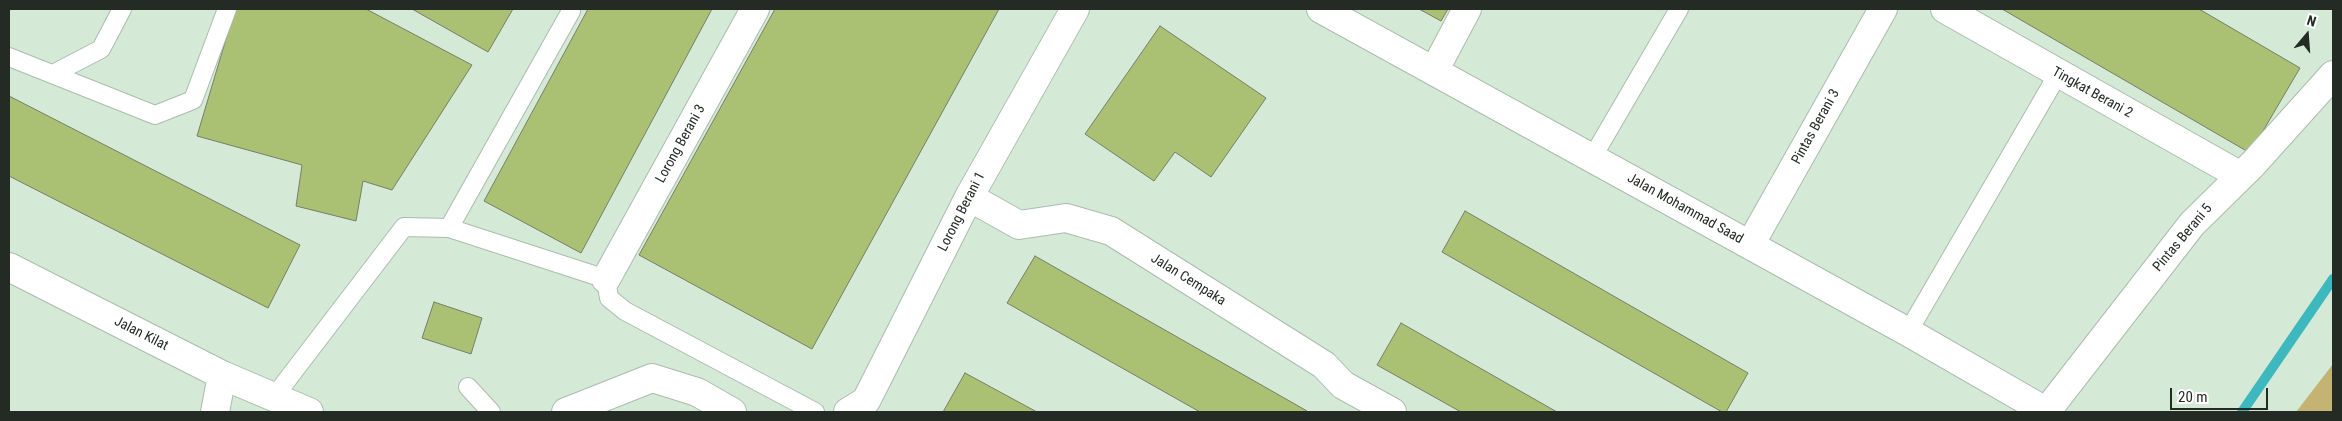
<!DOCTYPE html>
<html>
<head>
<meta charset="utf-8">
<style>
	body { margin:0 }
	#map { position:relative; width:2342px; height:421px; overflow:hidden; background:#d5e9d7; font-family:"Roboto Condensed",sans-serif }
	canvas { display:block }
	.frame { position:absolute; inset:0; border:10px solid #242b25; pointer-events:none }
	.north { position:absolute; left:2282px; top:10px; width:50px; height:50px; -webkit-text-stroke:4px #fff; paint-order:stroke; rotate:18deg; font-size:14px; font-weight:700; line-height:20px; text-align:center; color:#242b25 }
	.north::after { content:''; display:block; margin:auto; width:18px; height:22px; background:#242b25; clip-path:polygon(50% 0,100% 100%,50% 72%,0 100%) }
	.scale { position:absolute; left:2170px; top:388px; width:98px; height:22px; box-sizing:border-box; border:2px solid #242b25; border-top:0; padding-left:6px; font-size:15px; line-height:18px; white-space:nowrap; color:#242b25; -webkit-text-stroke:4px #fff; paint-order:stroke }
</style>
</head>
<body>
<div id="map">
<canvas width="2342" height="421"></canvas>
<div class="frame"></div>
<div class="north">N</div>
<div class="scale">20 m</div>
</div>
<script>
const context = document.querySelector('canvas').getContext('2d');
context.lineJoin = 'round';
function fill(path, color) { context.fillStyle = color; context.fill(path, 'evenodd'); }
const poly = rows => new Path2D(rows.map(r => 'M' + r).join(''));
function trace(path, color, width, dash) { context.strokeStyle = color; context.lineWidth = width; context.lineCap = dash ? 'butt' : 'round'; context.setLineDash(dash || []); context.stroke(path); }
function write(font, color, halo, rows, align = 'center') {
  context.font = font + ' "Roboto Condensed",sans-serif'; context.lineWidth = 4; context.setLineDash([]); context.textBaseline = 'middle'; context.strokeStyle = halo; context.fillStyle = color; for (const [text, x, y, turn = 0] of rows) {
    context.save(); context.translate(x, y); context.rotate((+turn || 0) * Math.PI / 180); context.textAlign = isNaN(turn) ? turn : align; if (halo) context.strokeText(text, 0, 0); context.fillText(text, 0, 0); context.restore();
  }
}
const green = poly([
	[2333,364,2333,412,2296,412]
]);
const stream = poly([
	[2242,412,2333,279]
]);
const building = poly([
	[235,9,366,9,472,65,392,190,363,181,356,221,296,206,302,165,197,136,235,9],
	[412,9,513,9,488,52,412,9],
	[588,9,712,9,581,253,484,201,588,9],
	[775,9,999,9,812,349,639,255,775,9],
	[1419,9,1448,9,1441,21,1419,9],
	[2002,9,2199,9,2300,68,2250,153,2002,9],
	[1160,26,1266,98,1211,177,1175,152,1154,181,1085,134,1160,26],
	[9,96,300,245,268,308,9,176,9,96],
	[1465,211,1748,373,1726,412,1722,412,1442,252,1465,211],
	[1035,256,1307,411,1306,412,1200,412,1007,303,1035,256],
	[434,302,482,318,471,354,422,338,434,302],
	[1401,323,1557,412,1461,412,1377,365,1401,323],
	[965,373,1037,412,943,412,965,373]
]);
const service = poly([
	[9,57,155,115,193,100,227,9],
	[53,74,101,49,122,9],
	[1592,158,1679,9],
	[449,228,571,11],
	[1908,332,2058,74],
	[468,387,491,412],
	[274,397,404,227,449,228,606,279,609,298,625,311,815,412]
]);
const minor = poly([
	[1321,9,1908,332,2047,412],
	[1945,9,2239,175],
	[1434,71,1467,9],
	[969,197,1019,225,1066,218,1111,231,1324,365,1343,385,1392,412],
	[1750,245,1883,9],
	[9,267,222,375,309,412],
	[606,279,755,9],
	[215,412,222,375],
	[566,412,652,378,697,392,732,412],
	[848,412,866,401,969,197,1075,9],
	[2046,412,2192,224,2253,164,2333,75]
]);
const streetNames = [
	["Tingkat Berani 2",2092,93,29],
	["Pintas Berani 3",1816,127,-61],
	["Lorong Berani 3",681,144,-61],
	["Jalan Mohammad Saad",1685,209,29],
	["Lorong Berani 1",962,212,-63],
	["Pintas Berani 5",2183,238,-50],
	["Jalan Cempaka",1188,280,32],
	["Jalan Kilat",141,334,27]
];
fill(green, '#c4b372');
trace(stream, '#3eb8bf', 10);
fill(building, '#aac072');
trace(building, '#777e69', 1);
trace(service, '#aabdac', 20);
trace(minor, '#aabdac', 30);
trace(service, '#fff', 18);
trace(minor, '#fff', 28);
write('14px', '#242b25', '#fff', streetNames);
</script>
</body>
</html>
